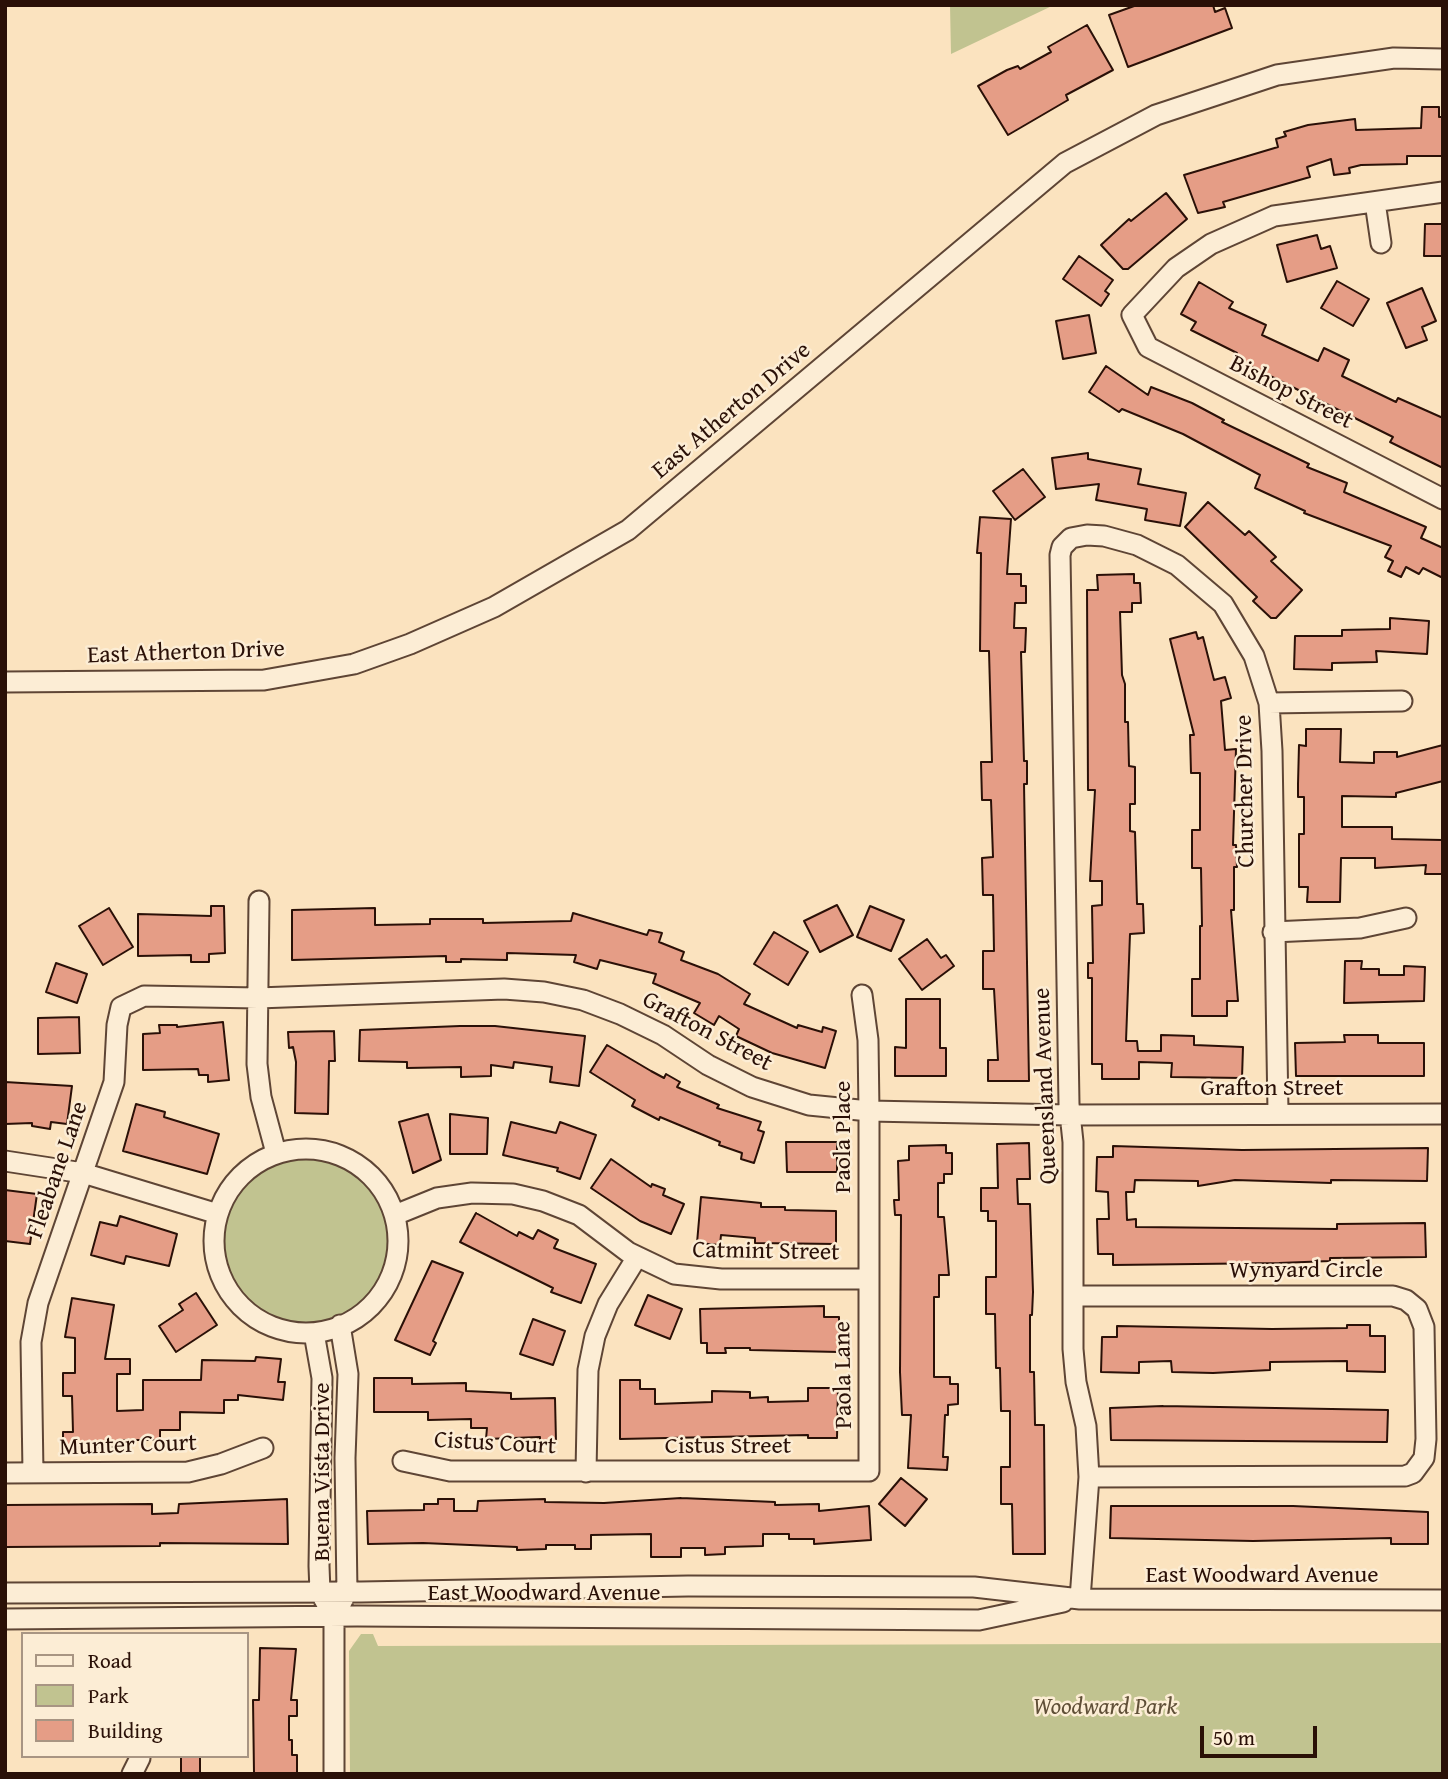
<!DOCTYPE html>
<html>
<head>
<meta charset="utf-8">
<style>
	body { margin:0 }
	#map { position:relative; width:1448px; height:1779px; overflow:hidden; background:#fbe3bf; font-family:"Gentium Book Plus",serif }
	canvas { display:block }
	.frame { position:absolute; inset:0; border:7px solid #2a1007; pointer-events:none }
	.legend { position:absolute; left:21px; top:1632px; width:228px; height:126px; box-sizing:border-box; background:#fcedd5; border:2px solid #a89583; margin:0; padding:9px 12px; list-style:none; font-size:21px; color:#2a1007 }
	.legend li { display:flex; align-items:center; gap:14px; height:35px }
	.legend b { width:35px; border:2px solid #a89583 }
	.scale { position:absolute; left:1200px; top:1726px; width:117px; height:32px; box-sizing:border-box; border:4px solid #2a1007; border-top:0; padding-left:9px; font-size:21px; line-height:24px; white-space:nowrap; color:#2a1007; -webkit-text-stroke:5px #fcedd5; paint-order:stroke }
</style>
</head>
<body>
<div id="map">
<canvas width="1448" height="1779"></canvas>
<div class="frame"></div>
<ul class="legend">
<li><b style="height:9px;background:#fcedd5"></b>Road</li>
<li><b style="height:19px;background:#c1c390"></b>Park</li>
<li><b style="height:19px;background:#e59d86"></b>Building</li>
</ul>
<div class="scale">50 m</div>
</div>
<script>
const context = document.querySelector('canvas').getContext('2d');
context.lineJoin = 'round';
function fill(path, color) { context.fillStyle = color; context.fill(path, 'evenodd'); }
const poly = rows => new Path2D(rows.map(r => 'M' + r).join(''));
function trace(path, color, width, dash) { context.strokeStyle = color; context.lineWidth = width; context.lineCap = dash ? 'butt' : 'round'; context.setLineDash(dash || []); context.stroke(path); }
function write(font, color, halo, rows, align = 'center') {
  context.font = font + ' "Gentium Book Plus",serif'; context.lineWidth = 5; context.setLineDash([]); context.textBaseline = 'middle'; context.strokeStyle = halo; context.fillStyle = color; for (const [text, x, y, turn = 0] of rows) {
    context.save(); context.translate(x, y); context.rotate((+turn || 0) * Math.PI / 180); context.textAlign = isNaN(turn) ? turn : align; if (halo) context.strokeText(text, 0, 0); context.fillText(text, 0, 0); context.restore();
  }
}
const green = poly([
	[950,5,1054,5,951,54],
	'223 1240a84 84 0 1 1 168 0a84 84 0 1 1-168 0Z',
	[361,1634,373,1634,378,1646,1443,1643,1443,1774,350,1774,349,1651]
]);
const building = poly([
	[1137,5,1213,5,1215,12,1225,8,1232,28,1128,67,1109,15,1137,5],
	[1087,25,1113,70,1066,95,1068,100,1008,135,978,86,1007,70,1018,66,1020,69,1051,52,1048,47,1087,25],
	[1422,107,1439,107,1439,117,1443,117,1443,156,1407,156,1407,164,1361,165,1349,168,1350,173,1334,175,1331,159,1307,167,1310,177,1223,202,1225,207,1198,213,1184,175,1278,147,1276,139,1286,136,1284,132,1308,125,1355,119,1356,130,1421,128,1422,107],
	[1166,193,1187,219,1128,269,1123,269,1101,245,1129,219,1131,221,1166,193],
	[1425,224,1443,224,1443,256,1424,256,1425,224],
	[1317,235,1321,249,1330,246,1337,268,1287,282,1277,245,1317,235],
	[1079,256,1113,280,1105,291,1109,294,1101,306,1063,279,1079,256],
	[1337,281,1369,299,1353,326,1321,308,1337,281],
	[1199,282,1233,302,1229,308,1266,325,1262,335,1318,361,1324,348,1349,360,1342,376,1396,402,1398,398,1443,418,1443,468,1390,442,1393,437,1234,358,1237,353,1191,330,1196,322,1181,314,1199,282],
	[1422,288,1436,321,1422,327,1427,340,1406,348,1387,303,1422,288],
	[1089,315,1096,353,1063,359,1056,321,1089,315],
	[1106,366,1148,395,1151,387,1192,403,1224,420,1222,422,1309,464,1307,467,1347,483,1344,492,1426,527,1421,538,1443,548,1443,578,1423,568,1419,574,1406,567,1401,577,1388,571,1393,561,1385,557,1391,546,1304,513,1305,511,1255,488,1260,475,1183,434,1122,409,1119,412,1089,392,1106,366],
	[1088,453,1088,459,1141,469,1138,484,1186,493,1180,526,1145,520,1147,509,1096,500,1099,484,1056,489,1052,458,1088,453],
	[1023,469,1045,497,1015,520,993,491,1023,469],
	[1208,502,1245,535,1249,531,1276,557,1271,561,1302,590,1276,618,1271,618,1253,601,1257,597,1185,527,1208,502],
	[980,517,1011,519,1007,574,1021,574,1021,586,1026,586,1026,603,1015,603,1014,628,1026,628,1025,652,1021,652,1024,761,1027,761,1027,784,1024,784,1029,1081,988,1081,988,1060,998,1060,994,989,983,989,983,951,994,951,993,895,983,895,982,858,993,857,991,800,982,800,981,762,992,762,989,651,980,651,981,553,977,553,980,517],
	[1134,574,1134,583,1140,583,1141,603,1132,603,1132,612,1120,612,1122,675,1125,684,1125,722,1128,722,1129,766,1135,767,1135,804,1130,804,1130,831,1135,832,1137,904,1143,904,1144,933,1130,934,1126,1041,1137,1041,1138,1051,1161,1051,1161,1035,1194,1036,1194,1045,1243,1047,1242,1078,1171,1077,1172,1063,1139,1062,1139,1079,1102,1079,1102,1064,1092,1064,1092,978,1088,978,1088,963,1093,963,1092,906,1102,905,1102,881,1090,881,1095,790,1088,790,1087,590,1098,590,1097,575,1134,574],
	[1390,618,1429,621,1427,654,1376,651,1377,662,1332,663,1332,670,1294,669,1295,636,1342,636,1342,630,1390,629,1390,618],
	[1196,632,1198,639,1203,637,1214,680,1225,677,1231,698,1221,701,1225,750,1236,749,1233,845,1236,845,1237,867,1234,867,1234,910,1231,910,1238,1001,1227,1001,1227,1016,1192,1016,1192,979,1200,979,1200,926,1202,926,1201,868,1192,868,1192,830,1200,830,1200,773,1191,773,1190,735,1194,735,1170,639,1196,632],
	[1306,729,1341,729,1340,762,1374,763,1374,752,1397,752,1397,757,1443,745,1443,781,1396,793,1396,797,1342,796,1342,827,1392,827,1392,839,1443,840,1443,874,1425,874,1426,865,1375,868,1375,858,1341,858,1340,902,1307,902,1308,887,1299,887,1299,834,1304,834,1304,797,1298,797,1298,784,1299,745,1306,746,1306,729],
	[837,905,853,935,820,952,804,921,837,905],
	[211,906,224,906,225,953,209,954,209,962,191,962,191,955,138,956,138,914,211,916,211,906],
	[870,906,904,920,891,951,857,937,870,906],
	[109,908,133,947,103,965,79,926,109,908],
	[375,908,375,925,430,924,430,919,483,919,483,923,571,921,573,913,647,935,649,930,662,933,659,942,684,952,681,960,718,974,750,994,744,1004,797,1028,798,1025,822,1032,823,1027,836,1031,825,1068,772,1053,736,1036,739,1029,719,1016,714,1025,694,1013,700,1003,653,983,656,974,600,960,597,969,574,962,576,955,507,953,507,960,461,959,461,962,446,962,446,956,292,960,292,910,375,908],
	[774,932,808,952,788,985,754,964,774,932],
	[927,939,941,958,946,955,954,966,922,990,899,959,927,939],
	[1345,961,1362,961,1361,969,1379,969,1379,975,1404,975,1404,966,1425,967,1424,1001,1344,1003,1345,961],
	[56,963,87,974,77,1003,46,992,56,963],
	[906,999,940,999,940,1048,946,1048,946,1076,895,1076,895,1047,906,1048,906,999],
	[79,1017,80,1053,38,1054,38,1018,79,1017],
	[223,1022,229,1080,208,1082,208,1075,199,1075,198,1069,143,1070,143,1034,160,1033,159,1025,177,1025,177,1027,223,1022],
	[460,1026,495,1026,585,1036,579,1086,550,1082,552,1067,514,1062,513,1068,491,1065,491,1076,461,1077,461,1067,407,1068,407,1062,359,1061,360,1030,460,1026],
	[334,1031,335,1061,329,1061,328,1114,295,1113,296,1062,293,1047,289,1048,288,1032,334,1031],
	[1344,1035,1378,1035,1378,1043,1424,1043,1424,1076,1296,1076,1295,1043,1345,1042,1344,1035],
	[607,1045,651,1071,664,1078,666,1074,680,1082,677,1087,719,1105,717,1108,761,1122,758,1130,764,1132,754,1163,741,1159,742,1153,719,1145,720,1142,660,1117,659,1120,632,1106,635,1100,590,1072,607,1045],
	[5,1082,72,1086,67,1124,51,1122,50,1129,32,1126,32,1123,5,1124,5,1082],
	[136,1104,165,1112,164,1117,219,1134,207,1174,123,1151,136,1104],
	[428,1114,441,1160,413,1173,399,1122,428,1114],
	[450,1114,488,1118,487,1154,450,1154,450,1114],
	[511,1122,556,1133,560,1122,596,1135,580,1179,557,1171,558,1168,503,1155,511,1122],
	[786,1142,837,1142,837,1172,787,1172,786,1142],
	[1029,1143,1030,1179,1017,1179,1018,1204,1030,1204,1033,1292,1032,1315,1030,1315,1030,1372,1034,1372,1035,1425,1044,1425,1045,1554,1013,1554,1012,1504,1001,1504,1001,1467,1010,1467,1010,1411,1001,1411,1000,1368,996,1368,995,1314,986,1314,986,1277,996,1277,996,1221,988,1221,988,1211,981,1211,981,1188,998,1188,997,1144,1029,1143],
	[946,1145,946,1153,952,1153,952,1174,944,1174,944,1183,938,1183,938,1217,944,1217,949,1275,939,1275,939,1297,934,1297,934,1377,950,1377,950,1384,958,1384,958,1404,948,1405,948,1415,945,1415,943,1457,948,1457,947,1470,908,1468,911,1415,902,1415,900,1372,901,1215,895,1215,894,1200,899,1200,898,1161,909,1160,909,1146,946,1145],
	[1113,1146,1242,1150,1428,1148,1427,1181,1331,1180,1331,1183,1235,1180,1198,1186,1198,1181,1135,1180,1134,1192,1126,1192,1127,1220,1136,1219,1136,1227,1337,1229,1337,1224,1425,1223,1426,1257,1330,1258,1330,1261,1279,1263,1113,1265,1113,1254,1098,1254,1097,1219,1109,1219,1108,1192,1096,1191,1097,1157,1113,1157,1113,1146],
	[611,1159,651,1187,652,1184,665,1189,663,1195,684,1204,671,1234,640,1221,591,1188,611,1159],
	[5,1190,37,1194,30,1244,5,1241,5,1190],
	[701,1197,761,1203,761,1207,785,1207,785,1210,836,1211,836,1244,755,1243,755,1238,721,1235,720,1245,697,1243,701,1197],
	[476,1213,517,1236,519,1232,533,1239,538,1230,558,1240,554,1248,596,1264,581,1303,551,1292,553,1288,460,1242,476,1213],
	[120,1216,177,1234,169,1266,126,1256,124,1264,91,1255,100,1222,117,1226,120,1216],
	[432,1261,463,1273,433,1341,436,1343,430,1355,395,1340,432,1261],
	[196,1293,217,1325,176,1352,159,1326,183,1310,179,1304,196,1293],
	[648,1295,682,1309,670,1339,635,1325,648,1295],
	[72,1298,114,1305,105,1359,130,1359,130,1374,117,1374,117,1411,143,1410,143,1380,201,1380,202,1360,255,1361,256,1357,281,1359,278,1382,285,1382,283,1400,238,1395,238,1400,224,1400,224,1413,180,1412,180,1430,160,1430,160,1440,124,1440,124,1447,63,1448,63,1432,73,1432,72,1396,63,1396,63,1373,75,1373,75,1338,65,1337,72,1298],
	[824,1306,824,1317,839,1317,839,1352,750,1350,750,1348,725,1348,726,1353,707,1353,707,1343,701,1343,700,1309,824,1306],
	[533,1319,565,1331,553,1365,520,1354,533,1319],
	[1347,1325,1370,1325,1370,1336,1385,1336,1385,1372,1347,1371,1347,1361,1270,1362,1270,1370,1213,1373,1172,1372,1171,1361,1139,1362,1139,1373,1101,1372,1102,1337,1117,1337,1117,1326,1272,1329,1347,1328,1347,1325],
	[374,1378,412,1378,412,1384,466,1383,466,1391,511,1393,511,1399,555,1398,556,1442,540,1442,540,1437,486,1439,487,1428,471,1428,471,1419,428,1420,428,1412,374,1412,374,1378],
	[620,1380,640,1380,640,1389,655,1389,655,1404,712,1402,712,1391,750,1392,750,1398,768,1397,768,1402,808,1401,808,1388,838,1388,837,1438,808,1438,808,1435,620,1439,620,1380],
	[1163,1406,1388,1410,1387,1442,1111,1440,1110,1408,1163,1406],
	[901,1478,927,1499,905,1526,879,1504,901,1478],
	[681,1498,775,1502,775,1505,819,1504,819,1511,869,1506,871,1540,814,1544,814,1539,789,1539,789,1534,763,1534,763,1546,725,1547,725,1554,705,1555,705,1548,681,1548,681,1557,651,1557,651,1534,591,1535,591,1549,575,1549,575,1545,546,1545,546,1549,517,1550,517,1547,423,1543,368,1544,367,1511,424,1510,424,1504,438,1504,438,1499,454,1499,454,1511,477,1511,478,1501,545,1499,545,1502,604,1503,681,1498],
	[287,1499,288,1544,160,1543,160,1546,5,1547,5,1505,152,1504,152,1514,178,1513,179,1504,287,1499],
	[1111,1506,1293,1506,1428,1512,1428,1544,1391,1544,1391,1538,1253,1541,1110,1538,1111,1506],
	[260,1648,296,1649,291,1700,297,1700,297,1716,289,1716,289,1740,292,1740,292,1755,297,1755,297,1773,254,1773,253,1700,259,1700,260,1648],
	[181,1756,200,1756,200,1774,181,1773,181,1756]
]);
const minor = poly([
	[1443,192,1274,216,1211,244,1176,268,1132,315,1148,347,1443,499],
	[1375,202,1381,243],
	[5,682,264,680,354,664,410,644,494,607,628,530,1065,163,1156,115,1277,75,1394,58,1443,59],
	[1269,703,1402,701],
	[259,901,257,1064,261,1097,276,1153],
	[1273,932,1360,928,1406,918],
	'214 1241a92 92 0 1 1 184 0a92 92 0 1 1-184 0Z',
	[5,1161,83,1173,218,1214],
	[395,1215,437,1198,472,1193,513,1194,543,1201,579,1215,628,1252,674,1274,721,1279,867,1279],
	[1075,1296,1393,1296,1406,1300,1417,1309,1424,1327,1426,1439,1424,1458,1413,1473,1405,1476,1089,1477],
	[314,1333,322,1378,319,1566,320,1592,326,1603],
	[403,1461,450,1471,869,1471,869,1111,868,1040,862,995],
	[586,1472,588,1370,595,1336,608,1304,637,1257],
	[5,1473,188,1472,221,1464,263,1448],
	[33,1473,31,1342,38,1303,114,1082,117,1025,121,1007,144,996,258,998,504,989,544,992,583,1000,620,1014,663,1035,708,1065,752,1087,809,1105,869,1111,1070,1115,1443,1114],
	[5,1593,361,1592,688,1586,974,1587,1080,1599,1443,1600],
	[1080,1599,1089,1477,1086,1426,1076,1382,1073,1349,1073,1142,1069,1104,1060,555,1062,547,1071,538,1087,535,1104,536,1137,545,1177,565,1223,604,1254,656,1269,703,1272,751,1278,1112],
	[5,1619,357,1616,979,1620,1063,1602],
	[132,1774,140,1758],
	[334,1774,334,1617,347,1592,345,1458,348,1374,340,1325]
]);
const streetNames = [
	["Bishop Street",1291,393,27],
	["East Atherton Drive",732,411,-40],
	["East Atherton Drive",186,653,-2],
	["Churcher Drive",1246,791,-91],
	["Grafton Street",707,1032,28],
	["Queensland Avenue",1046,1086,-92],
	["Grafton Street",1272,1089],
	["Paola Place",844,1137,-90],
	["Fleabane Lane",58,1170,-71],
	["Catmint Street",766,1252,1],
	["Wynyard Circle",1306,1271],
	["Paola Lane",844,1375,-91],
	["Cistus Court",495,1444,3],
	["Munter Court",128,1446,-2],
	["Cistus Street",728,1447],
	["Buena Vista Drive",323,1472,-90],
	["East Woodward Avenue",1262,1576],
	["East Woodward Avenue",544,1594]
];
const parkNames = [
	["Woodward Park",1105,1708]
];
fill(green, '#c1c390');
fill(building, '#e59d86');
trace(building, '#2a1007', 2);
trace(minor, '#5e4535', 23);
trace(minor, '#fcedd5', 19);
write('24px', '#2a1007', '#fcedd5', streetNames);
write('italic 24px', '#5f4f37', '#fcedd5', parkNames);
</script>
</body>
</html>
